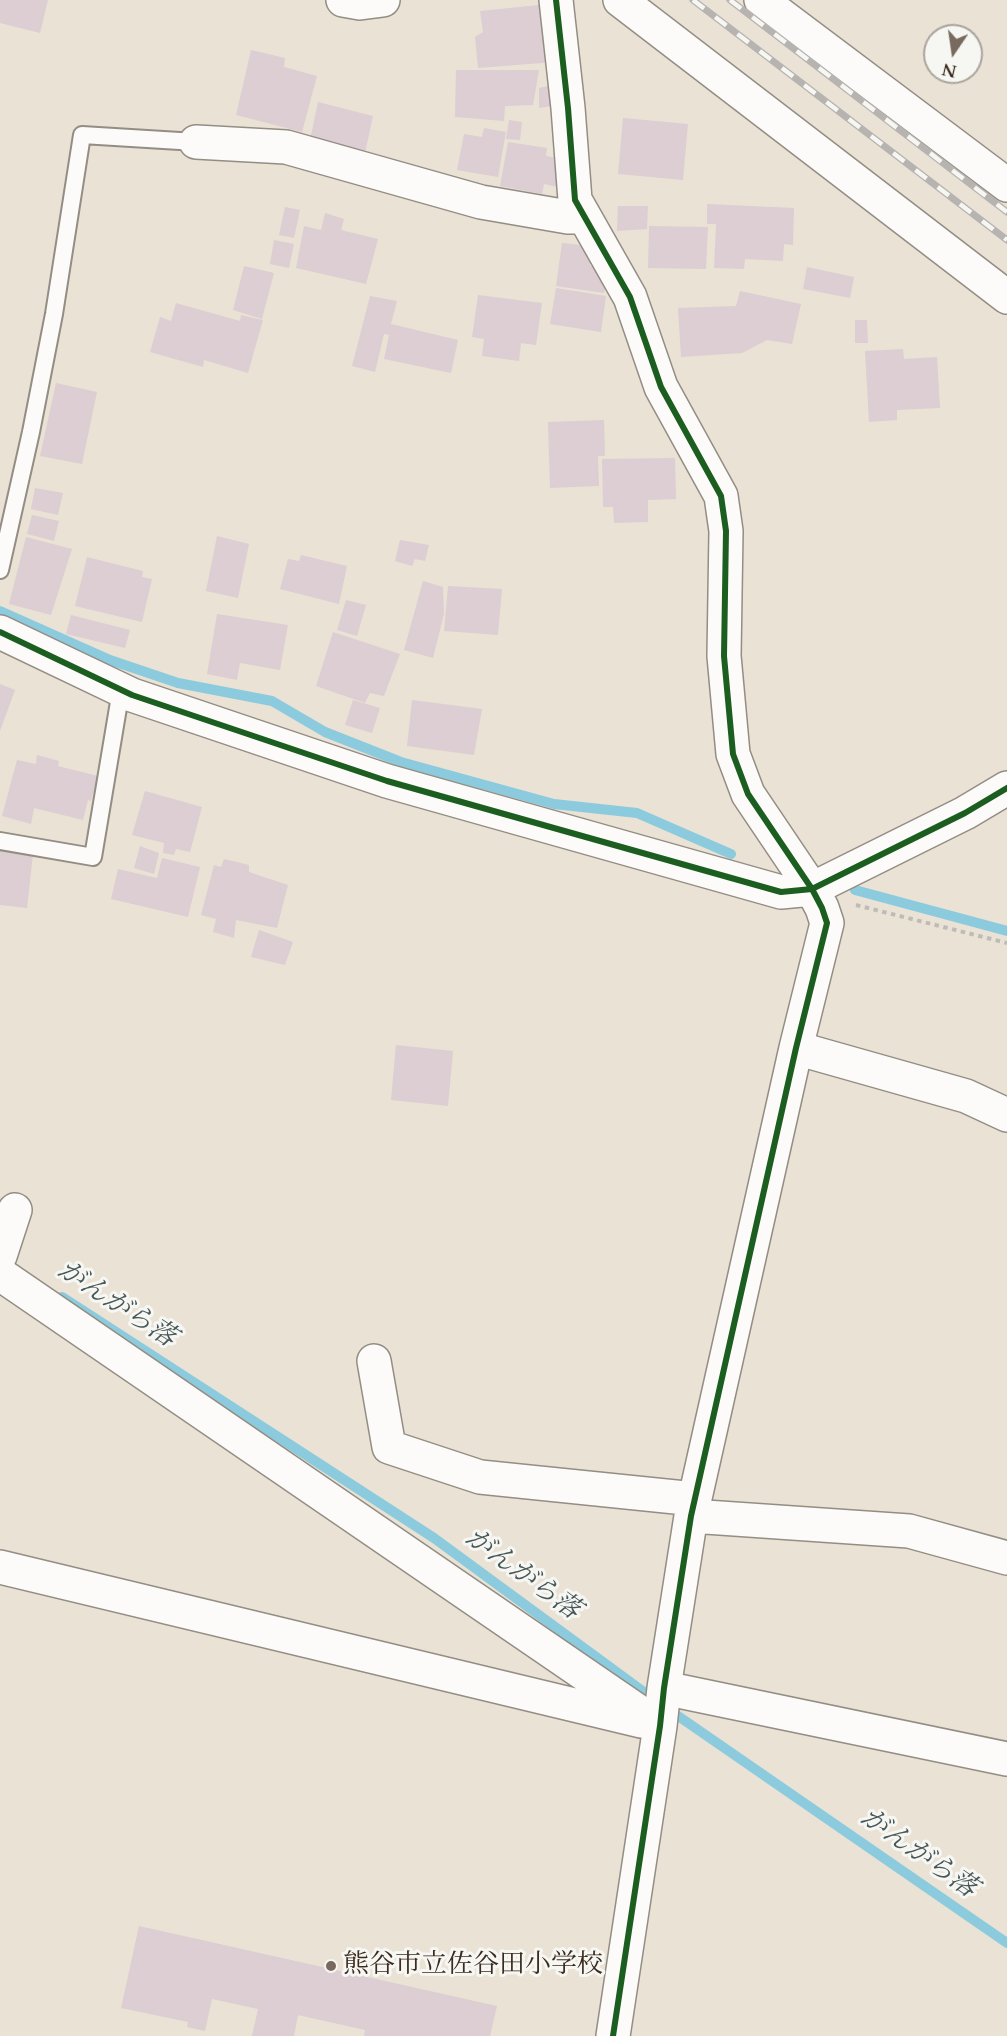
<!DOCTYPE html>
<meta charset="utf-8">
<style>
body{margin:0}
#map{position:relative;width:1007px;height:2036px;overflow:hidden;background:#eae2d5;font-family:Cardo,serif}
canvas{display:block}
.north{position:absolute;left:923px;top:24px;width:60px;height:60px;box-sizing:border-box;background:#f6f6f2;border:2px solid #aba49d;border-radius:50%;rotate:193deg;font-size:16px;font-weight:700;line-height:24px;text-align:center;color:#3b2a1e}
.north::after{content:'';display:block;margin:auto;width:21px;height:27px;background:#786a5e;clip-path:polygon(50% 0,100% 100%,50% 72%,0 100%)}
</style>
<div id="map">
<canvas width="1007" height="2036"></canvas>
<div class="north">N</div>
</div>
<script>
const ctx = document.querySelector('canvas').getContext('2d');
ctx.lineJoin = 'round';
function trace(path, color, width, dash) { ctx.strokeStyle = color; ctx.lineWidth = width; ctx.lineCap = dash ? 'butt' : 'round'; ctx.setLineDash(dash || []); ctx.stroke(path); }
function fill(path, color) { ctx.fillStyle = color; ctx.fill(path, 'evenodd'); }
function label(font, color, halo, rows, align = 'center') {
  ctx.font = font + ' Cardo,"Noto Serif JP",serif'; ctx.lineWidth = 6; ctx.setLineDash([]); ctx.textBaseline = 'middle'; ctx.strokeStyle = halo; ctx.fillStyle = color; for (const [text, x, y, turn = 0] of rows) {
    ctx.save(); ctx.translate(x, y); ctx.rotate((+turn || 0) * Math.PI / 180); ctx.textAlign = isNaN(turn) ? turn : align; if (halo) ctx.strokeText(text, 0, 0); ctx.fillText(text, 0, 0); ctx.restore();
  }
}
trace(new Path2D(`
 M0 611 110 660 178 683 272 701 325 732 401 762 554 804 637 813 731 854
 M855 890 1007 931
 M62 1297 434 1538 652 1698 1007 1943`), '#8ccbdd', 10);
fill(new Path2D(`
 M0 0H48L40 33 0 23Z
 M548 4 555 62 478 68 475 37 483 32 480 11Z
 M251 50 285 58 284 67 317 76 302 132 236 115Z
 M456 70H539L533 105 505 106 504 121 455 117Z
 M557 84 558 105 539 108V88Z
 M318 102 373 116 365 153 310 140Z
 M623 118 688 124 683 180 618 174Z
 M509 120 522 122 520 140 506 139Z
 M484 128 506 132 498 177 457 170 464 134 482 137Z
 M508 142 547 148 546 156 563 159 558 187 544 184 542 194 500 186Z
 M707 204 794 208 793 245 784 244 783 261 745 259 744 269 714 268 716 224H707Z
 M618 206H648L647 229 617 231Z
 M285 207 300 210 294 238 279 235Z
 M325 213 344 219 341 230 378 239 366 284 296 268 304 226 321 230Z
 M649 226 708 227 706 269 648 268Z
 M274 240 294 244 289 268 270 264Z
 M562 243 591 246 590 266 609 268 604 293 556 286Z
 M244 266 274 273 262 319 233 310Z
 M807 267 854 277 850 298 803 289Z
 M556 288 606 296 601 332 550 324Z
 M740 291 801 304 792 344 767 340 742 353 681 357 678 308 736 306Z
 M478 295 542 303 536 345 521 343 519 361 482 356 484 339 472 337Z
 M370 296 397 301 391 324 458 340 451 373 384 359 389 335 384 334 375 372 352 366Z
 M176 303 240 321 241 315 263 320 248 373 204 360 203 367 150 352 160 317 171 321Z
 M855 320H867L868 343H855Z
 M903 349 904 359 937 357 940 408 897 410V420L869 422 865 351Z
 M56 383 97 392 82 464 40 456Z
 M604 420 605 456H598L599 486 550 488 548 422Z
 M675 458 676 499 648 500V522L614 523 613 507H603L602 459Z
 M35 488 63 493 58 515 31 509Z
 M32 515 59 521 54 541 27 534Z
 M217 536 249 544 238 598 206 591Z
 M26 537 72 549 51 615 9 604Z
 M400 540 429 545 425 561 415 559 412 566 395 561Z
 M301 555 347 566 339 604 280 589 288 559 299 561Z
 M87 557 143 571 142 577 152 579 142 622 75 606Z
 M423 581 443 587 444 614 433 658 404 650Z
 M448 586 502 589 498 635 444 631Z
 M346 600 366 605 357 636 337 630Z
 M217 614 288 625 280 670 240 663 237 680 207 674Z
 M71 615 130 630 125 648 66 634Z
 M333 632 400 654 384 696 370 693 365 703 316 686Z
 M0 684 15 690 0 731Z
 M353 700 380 708 372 733 345 725Z
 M412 700 482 709 474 755 407 746Z
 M37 755 59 761 58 766 98 776 91 801 88 800 83 820 34 808 31 824 2 816 17 760 36 764Z
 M145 791 202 807 190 852 176 849 174 855 163 853 164 843 132 835Z
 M140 846 159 853 154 874 134 868Z
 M0 849 33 854 27 908 0 905Z
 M162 858 200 867 188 917 111 899 118 869 157 878Z
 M224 859 249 865V872L288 885 277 928 236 920 234 938 213 932 216 919 201 915 214 865 221 867Z
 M259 930 293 942 285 965 251 957Z
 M396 1045 453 1051 448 1106 391 1100Z
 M139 1926 497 2006 490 2036H364L365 2030 298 2015 294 2036H252L258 2009 212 1999 205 2031 187 2027 188 2022 121 2008Z`), '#dcced2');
const service = new Path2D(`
 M0 570 31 432 54 314 82 135 196 142
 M0 841 93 857 121 690`);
const minor = new Path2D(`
 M343 0 360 3 383 0
 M556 0 568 108 575 200 630 297 661 387 721 496 726 531 724 656 733 754 748 794 812 889 822 908 827 923 796 1048 691 1516 664 1688 660 1726 613 2036
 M620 0 1007 297
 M761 0 1007 185
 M196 142 286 147 481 202 568 217H584
 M0 632 132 695 387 781 781 892 812 889 965 813 1007 788
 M796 1048 966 1096 1007 1115
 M0 1256 15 1210
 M0 1274 660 1726
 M374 1361 389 1447 480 1477 695 1499
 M691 1516 909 1531 1007 1558
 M0 1567 641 1721
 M664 1688 1007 1759`);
trace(service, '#938d84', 20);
trace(minor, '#938d84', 36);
trace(new Path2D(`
 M856 905 1007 943`), '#bfbcb8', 4, [4.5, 4.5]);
trace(service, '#fcfbf9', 16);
trace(minor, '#fcfbf9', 33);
const rail = new Path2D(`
 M693 0 1007 240
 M730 0 1007 212`);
trace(rail, '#b6b3b0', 7);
trace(rail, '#f6f6f2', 4.5, [14]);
trace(new Path2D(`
 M556 0 568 108 575 200 630 297 661 387 721 496 726 531 724 656 733 754 748 794 812 889 822 908 827 923 796 1048 691 1516 664 1688 660 1726 613 2036
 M0 632 132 695 387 781 781 892 812 889 965 813 1007 788`), '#1b5e20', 6);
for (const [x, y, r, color] of [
 [331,1966,6,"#786a5e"]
]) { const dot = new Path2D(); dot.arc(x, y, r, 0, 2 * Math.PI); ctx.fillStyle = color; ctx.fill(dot); trace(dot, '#f6f6f2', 2); }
label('26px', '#3b2a1e', '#f6f6f2', [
 ["熊谷市立佐谷田小学校",343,1966]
], 'left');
label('italic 27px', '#475758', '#f6f6f2', [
 ["がんがら落",116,1305,33],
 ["がんがら落",522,1575,36],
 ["がんがら落",918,1854,35]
]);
</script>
